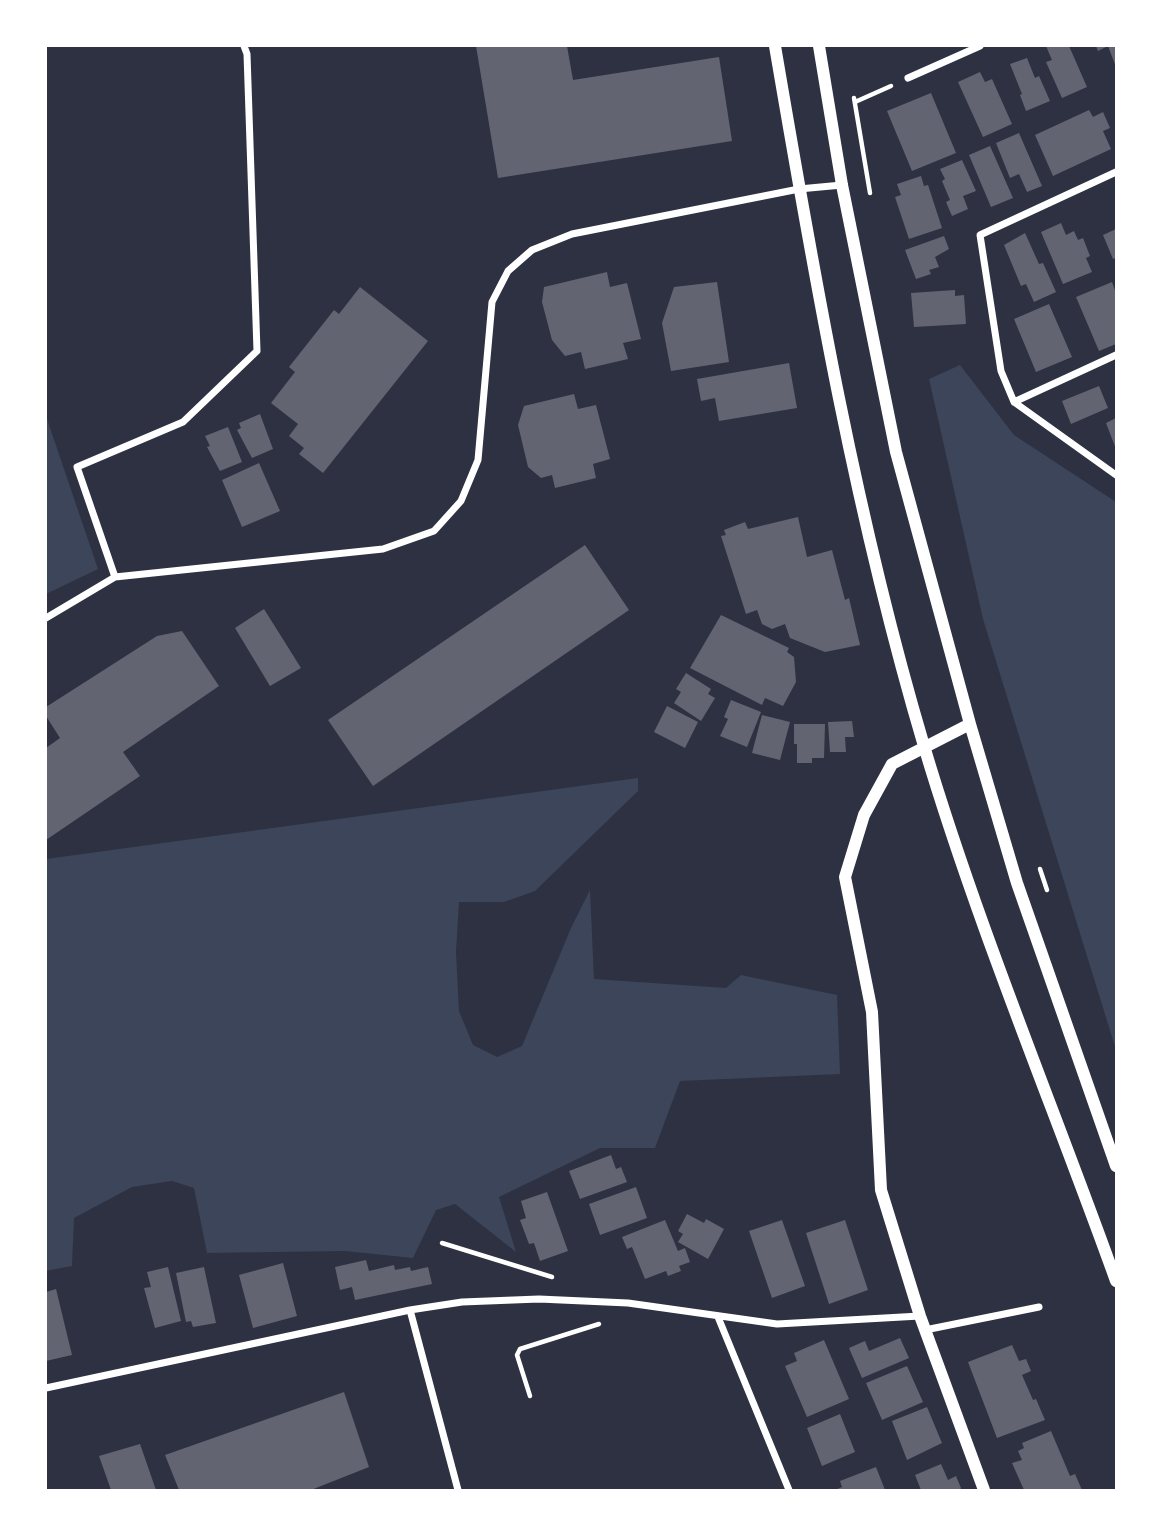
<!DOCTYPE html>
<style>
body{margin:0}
#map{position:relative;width:1162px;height:1536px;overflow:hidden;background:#2d3142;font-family:"PT Serif",serif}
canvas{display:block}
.frame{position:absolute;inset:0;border:47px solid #fff;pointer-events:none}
</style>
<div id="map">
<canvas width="1162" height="1536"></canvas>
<div class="frame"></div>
</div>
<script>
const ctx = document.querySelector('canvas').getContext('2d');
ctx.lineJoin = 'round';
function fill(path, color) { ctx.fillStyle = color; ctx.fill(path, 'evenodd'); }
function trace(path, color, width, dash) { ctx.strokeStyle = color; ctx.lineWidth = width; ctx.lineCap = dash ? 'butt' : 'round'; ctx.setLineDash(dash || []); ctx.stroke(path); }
fill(new Path2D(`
 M960 365 1014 435 1116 502V1050L983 619 929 379Z
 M46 416 98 569 46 594Z
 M638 778V791L535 891 504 902H459L456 952 459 1011 473 1045 497 1057 522 1046 571 928 590 890 594 979 726 988 741 975 837 995 840 1074 680 1081 655 1148H600L499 1197 516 1252 455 1204 436 1210 413 1258 345 1251 207 1253 194 1188 172 1181 132 1187 74 1218 72 1266 46 1271V859Z`), '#3c4559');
fill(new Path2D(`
 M476 46H567L573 80 719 57 732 141 498 178Z
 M1046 46H1069L1087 87 1062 98 1046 62 1052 60Z
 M1096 46H1116V67L1108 46 1098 51Z
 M1027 58 1035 78 1039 76 1050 101 1026 111 1020 95 1022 94 1010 64Z
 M980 72 985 82 992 79 1012 124 983 137 958 82Z
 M931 93 956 153 912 171 887 111Z
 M1089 110 1093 117 1103 112 1110 128 1103 131 1111 149 1053 176 1035 135Z
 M1019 133 1042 186 1027 192 1019 174 1010 178 996 143Z
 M990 146 1013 198 991 207 969 155Z
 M962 160 976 191 963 196 968 209 952 216 946 202 950 200 942 181 945 179 940 169Z
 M921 176 924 186 928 185 942 228 909 239 895 197 901 195 897 184Z
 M1061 223 1066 235 1074 231 1078 240 1083 238 1090 256 1086 258 1092 272 1063 284 1041 232Z
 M1116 229V258L1113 259 1103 235Z
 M1025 233 1039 264 1043 263 1056 292 1034 302 1026 284 1021 286 1004 245Z
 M944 236 949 249 935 257 939 267 929 270 931 274 916 279 905 250Z
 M607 272 610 287 627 283 641 339 623 343 628 359 585 369 581 352 565 356 552 340 542 302 544 287Z
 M717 282 729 362 671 371 662 323 674 287Z
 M1112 282 1116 293V344L1099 351 1076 297Z
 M360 287 428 341 323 473 299 454 304 448 289 436 298 424 271 403 295 372 289 367 334 310 339 314Z
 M955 290V296L964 295 966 324 914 327 911 293Z
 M1049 304 1072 357 1036 372 1014 319Z
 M789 363 797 408 719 421 715 398 701 401 697 379Z
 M1099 386 1108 408 1071 424 1062 401Z
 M574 394 578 409 596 405 610 459 593 464 596 478 555 488 552 475 541 478 528 467 518 425 524 406Z
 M260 414 273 449 252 458 237 430 241 428 239 423Z
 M1116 418V449L1106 423Z
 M228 427 242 462 220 471 207 447 210 446 205 436Z
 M259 463 280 511 242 527 222 480Z
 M798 517 807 557 832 550 845 600 849 598 860 645 825 652 790 638 785 624 772 629 762 624 757 610 746 614 721 536 726 535 724 530 745 522 748 529Z
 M585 545 629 610 373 786 328 720Z
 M264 609 301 668 270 686 235 628Z
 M721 615 789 648 787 652 794 657 796 682 783 706 765 698 762 705 690 668Z
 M182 631 219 686 123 752 140 776 46 840V748L60 738 46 716V707L157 636Z
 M686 673 711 689 708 694 715 698 701 721 674 703 681 692 676 689Z
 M731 700 761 712 747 747 720 736 728 719 724 717Z
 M667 706 698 722 685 748 654 732Z
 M762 715 790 722 780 760 752 753Z
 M852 721 854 737H845L846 752H830L828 722Z
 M794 724H825L824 758H812V763H797V744H794Z
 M611 1155 616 1169 621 1167 627 1182 580 1199 569 1171Z
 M636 1187 647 1218 600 1235 589 1204Z
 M547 1192 568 1251 540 1261 534 1243 529 1244 520 1220 526 1218 521 1201Z
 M687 1214 704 1223 706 1219 724 1229 708 1259 678 1242 683 1234 678 1231Z
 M665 1220 678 1251 685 1248 690 1262 679 1266 681 1271 668 1276 666 1271 645 1279 632 1247 627 1249 622 1237Z
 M782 1220 805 1286 772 1298 749 1231Z
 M845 1220 868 1290 829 1304 806 1233Z
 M366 1260 369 1271 394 1265 395 1270 410 1267 411 1271 428 1267 432 1284 355 1300 352 1287 340 1290 335 1267Z
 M283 1263 297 1316 253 1328 239 1275Z
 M168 1267 181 1321 155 1328 144 1288 151 1287 147 1272Z
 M204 1267 216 1323 193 1327 191 1321 186 1322 176 1273Z
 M56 1289 72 1355 46 1361V1292Z
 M900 1338 909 1358 862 1378 849 1348 865 1341 869 1351Z
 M824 1340 849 1399 807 1417 785 1366 797 1361 794 1353Z
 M1012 1345 1019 1361 1026 1359 1031 1371 1022 1375 1033 1400 1036 1399 1045 1420 997 1438 968 1362Z
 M907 1366 923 1402 882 1420 866 1383Z
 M344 1392 369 1467 311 1490H179L165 1455Z
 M927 1407 942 1443 907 1460 892 1421Z
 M840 1414 855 1452 822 1466 807 1428Z
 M1051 1431 1070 1476 1075 1474 1082 1490H1024L1012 1463 1022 1460 1018 1451 1024 1448 1022 1443Z
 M140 1444 156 1490H111L99 1456Z
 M941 1464 948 1480 956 1476 961 1488 960 1490H921L915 1475Z
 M876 1467 885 1490H835L842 1487 840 1481Z`), '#626471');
trace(new Path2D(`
 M854 98 870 193
 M855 102 891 86
 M1040 869 1047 890
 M442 1243 552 1277
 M530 1396 517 1355 520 1349 599 1324`), '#fff', 4.5);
trace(new Path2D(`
 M908 78 980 46
 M1116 172 980 235 1001 371 1014 402 1116 475
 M1014 402 1116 355
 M115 577 77 467 183 422 257 351 247 54 244 46
 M46 618 115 577 383 549 434 531 461 501 478 460 492 302 508 271 532 250 572 234 799 189 842 185
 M410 1310 458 1490
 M718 1317 789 1490
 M925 1330 1039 1307
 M46 1388 410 1310 462 1302 539 1299 628 1303 777 1324 920 1316`), '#fff', 7);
trace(new Path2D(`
 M775 46C815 281 856 517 924 746 978 927 1052 1103 1116 1281
 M819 46 842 185 896 452 970 724 1017 883 1116 1166
 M970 724 892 764 864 815 845 877 872 1012 881 1190 920 1316 984 1490`), '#fff', 12);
</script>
